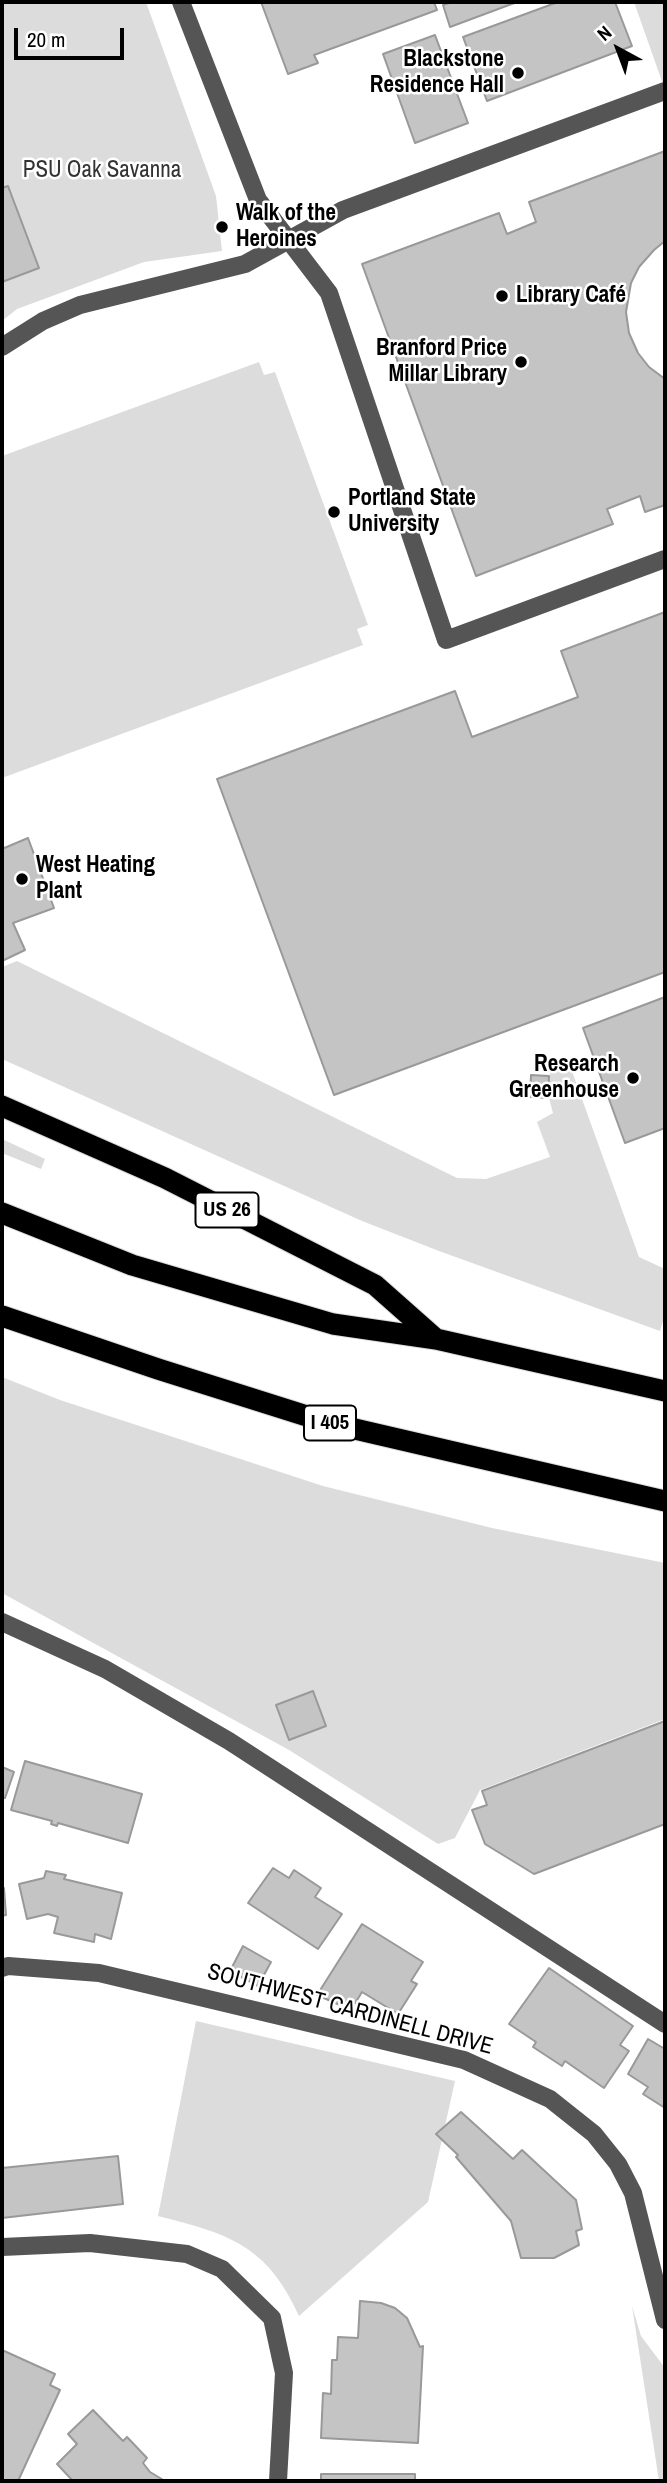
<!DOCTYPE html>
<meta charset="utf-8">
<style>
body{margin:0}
#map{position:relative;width:667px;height:2483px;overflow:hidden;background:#fff;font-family:"Archivo Narrow",sans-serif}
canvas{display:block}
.frame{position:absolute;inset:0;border:4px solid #000;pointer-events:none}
.north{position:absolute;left:583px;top:14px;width:70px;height:70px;-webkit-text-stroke:5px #fff;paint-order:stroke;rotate:319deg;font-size:19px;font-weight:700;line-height:28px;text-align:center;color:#000}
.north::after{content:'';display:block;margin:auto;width:24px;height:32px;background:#000;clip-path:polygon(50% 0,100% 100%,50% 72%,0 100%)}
.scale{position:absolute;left:14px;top:28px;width:110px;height:32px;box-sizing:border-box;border:4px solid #000;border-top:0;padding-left:9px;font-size:21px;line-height:24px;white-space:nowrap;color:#000;-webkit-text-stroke:5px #fff;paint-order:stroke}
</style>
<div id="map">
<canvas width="667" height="2483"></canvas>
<div class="frame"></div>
<div class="north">N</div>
<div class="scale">20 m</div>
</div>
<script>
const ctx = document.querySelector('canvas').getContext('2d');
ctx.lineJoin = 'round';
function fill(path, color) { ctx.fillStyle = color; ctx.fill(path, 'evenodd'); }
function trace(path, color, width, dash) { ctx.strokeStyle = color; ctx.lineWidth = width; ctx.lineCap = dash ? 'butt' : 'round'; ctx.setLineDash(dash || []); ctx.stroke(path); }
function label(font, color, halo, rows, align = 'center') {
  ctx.font = font + ' "Archivo Narrow",sans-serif'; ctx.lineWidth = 5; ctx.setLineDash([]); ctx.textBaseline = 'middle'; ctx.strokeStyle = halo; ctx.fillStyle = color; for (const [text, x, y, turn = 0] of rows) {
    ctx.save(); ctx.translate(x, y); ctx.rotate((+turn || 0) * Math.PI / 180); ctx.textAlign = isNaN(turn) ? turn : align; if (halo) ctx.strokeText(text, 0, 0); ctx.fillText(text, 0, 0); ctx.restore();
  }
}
fill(new Path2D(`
 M2 2H146L216 196 222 251 144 262 17 309 2 321Z
 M634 2H665V90Z
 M259 362 264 375 275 372 368 625 357 629 363 645 2 778V456Z
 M17 961 457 1178 486 1179 550 1157 537 1122 553 1113 549 1098 550 1071 569 1063 639 1257 665 1269V1315L660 1331 439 1251 362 1221 2 1059V967Z
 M2 1139 45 1159 41 1169 2 1153Z
 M2 1377 60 1400 323 1486 492 1528 665 1563V1719L480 1790 455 1838 438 1844 289 1750 2 1593Z
 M196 2021 455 2081 428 2202 299 2316C267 2245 229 2234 158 2216Z
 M632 2306 641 2336 665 2368V2481H659Z`), '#dcdcdc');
const building = new Path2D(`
 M261 2H434L437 10 314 55 318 63 288 74Z
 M452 2H517L450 27 443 5Z
 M558 2H615L632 46 487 101 463 37Z
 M435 35 468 123 415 143 383 54Z
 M665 151V241L654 250 639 267 631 283 626 312 629 333 638 353 649 367 665 379V505L645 512 640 496 607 509 613 524 476 576 362 264 499 213 507 234 536 222 529 202Z
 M8 186 39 268 2 282V188Z
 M665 612V972L334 1095 217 779 455 691 472 737 578 697 561 651Z
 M28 838 54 908 13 923 25 950 2 961V849Z
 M665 997V1128L625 1143 583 1028Z
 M531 1075 549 1076 548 1098 530 1097Z
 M313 1691 326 1726 289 1740 276 1705Z
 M665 1721V1824L534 1874 485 1844 472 1810 487 1805 482 1791Z
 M25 1761 142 1794 128 1843 58 1823 57 1826 51 1824 52 1821 11 1810Z
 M2 1767 14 1772 5 1798 2 1797Z
 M273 1868 289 1878 294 1870 321 1888 315 1897 342 1914 318 1949 248 1903Z
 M46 1871 66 1875 64 1879 122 1893 111 1939 95 1934 94 1942 54 1933 58 1917 48 1914 27 1919 19 1884 44 1878Z
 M2 1888H4L6 1915 2 1916Z
 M362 1924 423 1962 411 1981 417 1984 398 2014 362 1992 351 2010 317 1995Z
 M243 1946 271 1962 258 1986 230 1971Z
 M549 1968 633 2026 620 2045 629 2051 604 2088 565 2061 562 2066 533 2047 536 2042 509 2024Z
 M648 2039 665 2049V2108L643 2094 648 2087 628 2074Z
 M461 2112 513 2159 522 2150 576 2200 582 2229 576 2231 579 2245 554 2258H521L511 2221 456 2157 458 2155 436 2134Z
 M118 2156 123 2204 2 2218V2168Z
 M360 2301 381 2303 395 2308 407 2318 420 2347 423 2346 418 2443 321 2438 323 2393 331 2394 332 2360H337L338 2337 358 2338Z
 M2 2350 55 2374 50 2385 60 2390 18 2481 2 2480Z
 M93 2410 123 2441 127 2437 147 2458 143 2463 150 2472 165 2481H73L57 2464 77 2444 68 2434Z
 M321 2474H415V2481H321Z`);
fill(building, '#c4c4c4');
trace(building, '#999', 2);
const highway = new Path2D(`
 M2 1106 165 1178 375 1285 436 1339
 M2 1213 132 1265 333 1324 436 1339 665 1391
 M2 1316 158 1369 329 1423 665 1501`);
trace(highway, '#dbdbdb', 23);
trace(new Path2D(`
 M181 2 258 200 329 293 446 640 665 559
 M2 347 43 321 80 305 245 264 343 210 665 91
 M2 1622 105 1669 229 1741 665 2024
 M2 1968 8 1966 99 1973 464 2060 550 2099 594 2134 618 2164 633 2193 665 2320
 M2 2247 90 2243 187 2254 222 2269 272 2318 284 2373 278 2481`), '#555', 18);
trace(highway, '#000', 21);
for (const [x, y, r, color] of [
 [518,73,7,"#000"],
 [222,227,7,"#000"],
 [502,296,7,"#000"],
 [521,362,7,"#000"],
 [334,512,7,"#000"],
 [22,879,7,"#000"],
 [633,1078,7,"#000"]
]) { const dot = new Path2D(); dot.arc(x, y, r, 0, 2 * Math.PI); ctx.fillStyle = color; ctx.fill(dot); trace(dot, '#fff', 2.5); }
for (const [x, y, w] of [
 [227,1210,63],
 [330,1423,52]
]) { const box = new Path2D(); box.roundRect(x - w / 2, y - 17.5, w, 35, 5); ctx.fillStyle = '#fff'; ctx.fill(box); trace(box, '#000', 2); }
label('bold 21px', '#000', null, [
 ["US 26",227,1210],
 ["I 405",330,1423]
]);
label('bold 23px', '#000', '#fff', [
 ["Blackstone",504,60,"right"],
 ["Residence Hall",504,86,"right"],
 ["Walk of the",236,214],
 ["Heroines",236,240],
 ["Library Café",516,296],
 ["Branford Price",507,349,"right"],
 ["Millar Library",507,375,"right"],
 ["Portland State",348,499],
 ["University",348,525],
 ["West Heating",36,866],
 ["Plant",36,892],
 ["Research",619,1065,"right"],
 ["Greenhouse",619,1091,"right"]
], 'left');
label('23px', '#333', '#fff', [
 ["PSU Oak Savanna",102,171]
]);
label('23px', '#000', '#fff', [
 ["SOUTHWEST CARDINELL DRIVE",350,2010,15]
]);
</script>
